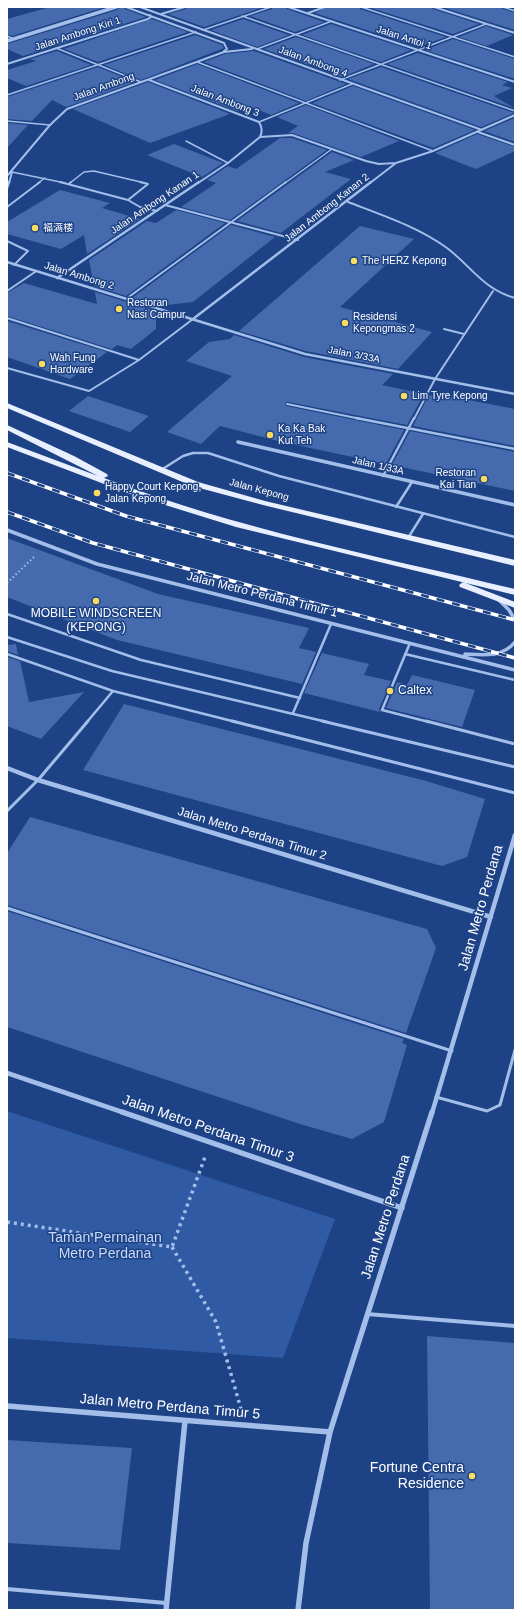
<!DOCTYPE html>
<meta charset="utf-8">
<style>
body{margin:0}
#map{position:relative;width:522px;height:1617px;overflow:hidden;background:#1d4285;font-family:Helvetica,sans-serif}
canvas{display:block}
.frame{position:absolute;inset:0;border:8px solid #fff;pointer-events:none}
</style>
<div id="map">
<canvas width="522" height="1617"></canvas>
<div class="frame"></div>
</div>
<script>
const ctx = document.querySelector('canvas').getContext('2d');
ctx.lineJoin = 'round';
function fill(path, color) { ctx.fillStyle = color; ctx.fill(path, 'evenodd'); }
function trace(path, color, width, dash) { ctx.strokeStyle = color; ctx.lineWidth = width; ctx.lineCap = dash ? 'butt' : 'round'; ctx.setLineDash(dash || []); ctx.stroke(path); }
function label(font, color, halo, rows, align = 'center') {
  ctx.font = font + ' Helvetica,"Noto Sans SC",sans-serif'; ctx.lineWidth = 3; ctx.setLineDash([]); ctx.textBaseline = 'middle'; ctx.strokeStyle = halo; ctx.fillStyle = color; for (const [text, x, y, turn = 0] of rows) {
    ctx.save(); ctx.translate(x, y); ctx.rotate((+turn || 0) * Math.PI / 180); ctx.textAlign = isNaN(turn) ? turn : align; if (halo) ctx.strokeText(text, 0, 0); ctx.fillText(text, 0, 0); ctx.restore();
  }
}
fill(new Path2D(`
 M7 1111 335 1219 283 1358 7 1338Z`), '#305aa3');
fill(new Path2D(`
 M50 7H105L12 36 7 34V19Z
 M119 7H124L125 9 146 17 23 56 7 49V44L117 10Z
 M187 7H264L204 27 168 14 186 9Z
 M273 7H286L287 9 324 22 295 32 250 16 272 9Z
 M327 7H359L360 9 446 37 418 47 315 13Z
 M368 7H432L433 9 479 24 453 34Z
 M442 7 501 8 515 13V30Z
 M152 19 188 32 98 62 64 49Z
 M243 19 289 35 257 47 211 30Z
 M331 24 411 50 381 62 302 35Z
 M486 26 513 35 487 46 459 37Z
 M195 35 222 45 224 48 141 80 104 65Z
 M296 37 374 64 342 77 264 49Z
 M453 39 515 59V79L425 50Z
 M57 51 91 65 26 86 7 78V70L36 61 30 59Z
 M253 51H254L346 84 306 101 204 62 225 54Z
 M418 53 508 82 502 85 512 88 494 96 514 108 387 64Z
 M197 64 299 103 271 115 249 106 237 111 155 80Z
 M98 67 135 82 66 107 52 100 32 121 7 119V97Z
 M381 67 514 113 481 127 348 79Z
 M148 82 230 114 150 143 73 109Z
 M353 86 475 130 433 148 312 103Z
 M306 105 399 141 361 157 293 133H288L298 126 277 117Z
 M515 118V142L484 131Z
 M7 123 28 125 7 148Z
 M477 134 515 147V151L476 169 435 153Z
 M280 138H292L327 150 230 220 181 207 216 183 207 180 228 166 236 169Z
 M174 144 223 163 202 177 147 155Z
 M332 152 354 160 325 172 351 179 281 233 237 221Z
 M60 190 110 203 102 208 140 219 87 254 84 235 61 249 7 234V222Z
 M176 210 225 223 126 296 94 286 89 260 147 221 156 223Z
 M231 225 275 237 193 302 158 306 132 298Z
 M360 226 414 239 340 307 432 332 398 369 306 351 239 331Z
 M24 283 97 304 95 292 156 311V329L131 349 117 345 112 349 7 316V293Z
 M7 321 107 352 70 379 7 357Z
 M234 335 304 357 393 374 382 385 424 394 407 425 288 402 285 403 286 406 404 430 386 464 282 442 220 426 201 444 167 432 232 376 186 361 209 342 230 339Z
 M429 395 446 399 448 396 515 409V446L413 426Z
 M88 396 149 416 130 432 69 411Z
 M410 431 515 452V491L392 465Z
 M7 538 158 594 309 628 299 648 316 652 302 684 117 640 7 597Z
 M16 644 18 655 7 651V645Z
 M322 653 369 664 364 675 391 681 379 709 380 712 304 693Z
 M7 657 20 661 29 702 84 692 41 739 7 726Z
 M412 675 475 690 462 727 386 708 397 682 407 685Z
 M124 704 426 781 485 799 467 857 442 866 83 770Z
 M30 817 427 929 436 948 406 1033 7 905V853Z
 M7 911 404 1039 402 1043 407 1045 384 1122 352 1139 300 1124 7 1027Z
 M427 1336 515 1343V1610H430Z
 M7 1440 132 1448 120 1550 7 1543Z`), '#456bae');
trace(new Path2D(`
 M7 583 34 557`), '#a4beea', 2, [1.5, 2.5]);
trace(new Path2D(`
 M7 1222 172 1247 205 1157
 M172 1247 216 1322 241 1409`), '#a4beea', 3.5, [3, 4]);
trace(new Path2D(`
 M361 7 515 57
 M503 7 515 11
 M242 16 515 111
 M203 30 271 7
 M7 36 14 39
 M56 48 141 82
 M257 49 332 21
 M197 62 433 151
 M340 80 486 24
 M7 95 196 32
 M7 121 50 125
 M259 122 352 84
 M186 141 228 163
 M12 172 65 183
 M38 183 45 178
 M70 183 84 172 94 171 145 183
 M285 183 332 149`), '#a4beea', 1.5);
trace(new Path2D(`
 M60 182 128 200 140 207 157 211
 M69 184 71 182
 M128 200 148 184 140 182
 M348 202C382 215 418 227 447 248 472 267 483 289 515 298
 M165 205 298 240
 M7 207 40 182
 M7 241 28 251 14 265
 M7 291 35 272
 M126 299 286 182
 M7 318 139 360
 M444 329 464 334
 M7 368 89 391 139 360 193 319
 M287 404 361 419
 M414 419 435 379 493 291`), '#a4beea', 2);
trace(new Path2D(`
 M356 418 515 449
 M161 470 183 456 193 453H208L279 476 515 537
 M383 476 414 418
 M396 507 412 482
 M408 538 423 514
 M7 614 141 660 300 698
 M7 637 112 671 327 722
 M410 643 382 710 429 722
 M7 654 113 691 236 722
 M405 654 515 680
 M293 713 331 624
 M87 722 113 691`), '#a4beea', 2.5);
trace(new Path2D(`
 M232 721 515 793
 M322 721 515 767
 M426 721 515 744
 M7 811 38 780 88 721
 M7 908 452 1051
 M436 1097 487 1111 500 1105 515 1050`), '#a4beea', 3);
trace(new Path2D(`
 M367 1314 515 1326
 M7 1589 166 1603`), '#a4beea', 4);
trace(new Path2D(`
 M126 7 224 43 227 49 224 51
 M140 7 482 130
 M288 7 515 82
 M434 7 515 33
 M308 13 325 7
 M161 14 185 7
 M7 64 148 19 151 17 150 15
 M149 80 259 122C262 127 263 131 260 137L228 163 198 183
 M478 132 515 145
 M260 137 292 135 366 161 379 164 396 163
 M7 176 50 125 67 109 224 52 252 49
 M9 183 12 172
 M370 183 396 163 433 151 515 115`), '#a4beea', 2);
trace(new Path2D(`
 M7 188 9 182
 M7 262 305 354 515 394
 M57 278 199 182
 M193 319 371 182`), '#a4beea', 2.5);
trace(new Path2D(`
 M238 442 515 505
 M7 530 97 564 515 670
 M498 599 509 610 515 620
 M465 654C483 655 502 658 515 642`), '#a4beea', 3.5);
trace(new Path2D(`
 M7 768 38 780 491 917
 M7 1073 125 1113
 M432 1113 515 835`), '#a4beea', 4.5);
trace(new Path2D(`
 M122 1112 402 1208
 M7 1406 330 1432
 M166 1610 185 1421
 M298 1610 306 1543 330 1432 432 1112`), '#a4beea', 5.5);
trace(new Path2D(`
 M7 41 116 7`), '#a4beea', 3.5);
fill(new Path2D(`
 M7 403 198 482 265 501 515 560V566L263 505 192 486 7 408Z
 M7 425 74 456 107 474 108 476 104 478C237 529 377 556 515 589V595L236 527 133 495 7 447V442L98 476 7 430Z
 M463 582 515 602V608L460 587 459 585Z`), '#e8effe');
const rail = new Path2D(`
 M7 473 126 516 515 620
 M7 512 93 543 515 658`);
trace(rail, '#fff', 3.5);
trace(rail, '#1d4285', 2.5, [8]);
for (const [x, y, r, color] of [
 [35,228,4,"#fadb62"],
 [354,261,4,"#fadb62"],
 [119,309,4,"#fadb62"],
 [345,323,4,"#fadb62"],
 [42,364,4,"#fadb62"],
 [404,396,4,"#fadb62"],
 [270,435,4,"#fadb62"],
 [484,479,4,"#fadb62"],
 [97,493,4,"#fadb62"],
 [96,601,4,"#fadb62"],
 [390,691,4,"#fadb62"],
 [472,1476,4,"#fadb62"]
]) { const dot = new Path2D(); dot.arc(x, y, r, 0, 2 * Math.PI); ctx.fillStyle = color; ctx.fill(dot); trace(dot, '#1d4285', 1.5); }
label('10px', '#fff', '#1d4285', [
 ["Jalan Ambong Kiri 1",78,34,-18],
 ["Jalan Antoi 1",404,38,18],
 ["Jalan Ambong 4",313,62,20],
 ["Jalan Ambong",104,87,-20],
 ["Jalan Ambong 3",225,101,21],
 ["Jalan Ambong Kanan 1",155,203,-34],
 ["Jalan Ambong Kanan 2",327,208,-38],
 ["Jalan Ambong 2",79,276,17],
 ["Jalan 3/33A",354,355,11],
 ["Jalan 1/33A",378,466,13],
 ["Jalan Kepong",259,490,15]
]);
label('10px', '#fff', '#1d4285', [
 ["福满楼",43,228],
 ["The HERZ Kepong",362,261],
 ["Restoran",127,303],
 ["Nasi Campur",127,315],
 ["Residensi",353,317],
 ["Kepongmas 2",353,329],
 ["Wah Fung",50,358],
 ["Hardware",50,370],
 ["Lim Tyre Kepong",412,396],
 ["Ka Ka Bak",278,429],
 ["Kut Teh",278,441],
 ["Restoran",476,473,"right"],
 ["Kai Tian",476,485,"right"],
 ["Happy Court Kepong,",105,487],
 ["Jalan Kepong",105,499]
], 'left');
label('12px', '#fff', '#1d4285', [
 ["Jalan Metro Perdana Timur 1",262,595,14],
 ["Jalan Metro Perdana Timur 2",252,834,17]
]);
label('12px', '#fff', '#1d4285', [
 ["MOBILE WINDSCREEN",96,614],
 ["(KEPONG)",96,628],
 ["Caltex",398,691,"left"]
]);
label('14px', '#fff', '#1d4285', [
 ["Jalan Metro Perdana",481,908,-74],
 ["Jalan Metro Perdana Timur 3",208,1129,19],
 ["Jalan Metro Perdana",386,1217,-72],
 ["Jalan Metro Perdana Timur 5",170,1407,5]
]);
label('14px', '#c9daf8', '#1d4285', [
 ["Taman Permainan",105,1238],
 ["Metro Perdana",105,1254]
]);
label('14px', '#fff', '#1d4285', [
 ["Fortune Centra",464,1468],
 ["Residence",464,1484]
], 'right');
</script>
